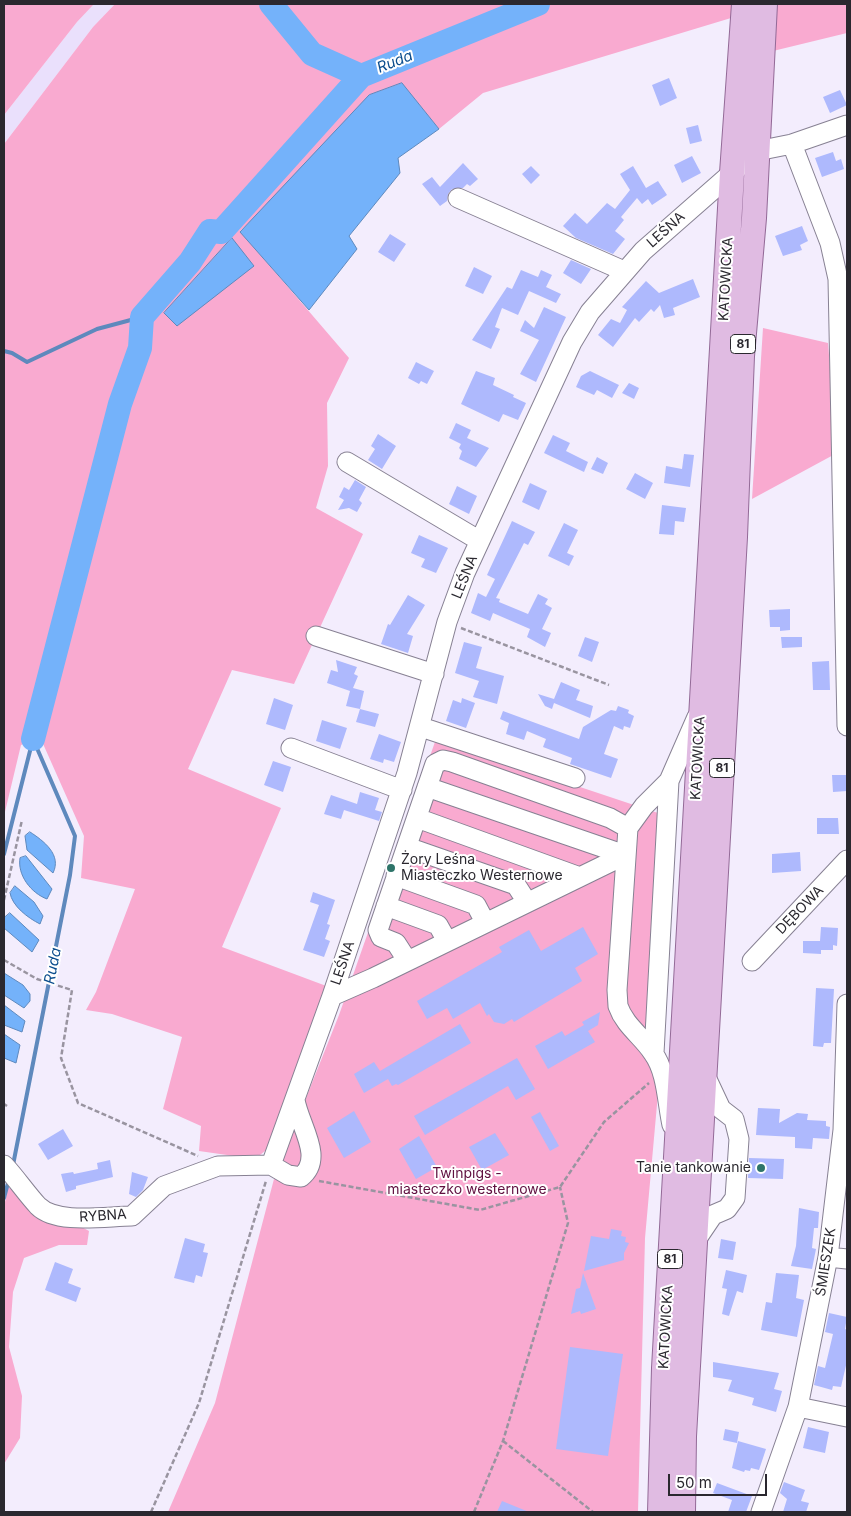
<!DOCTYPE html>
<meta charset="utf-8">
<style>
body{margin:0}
#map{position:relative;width:851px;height:1516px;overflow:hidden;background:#f3edfd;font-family:Inter,sans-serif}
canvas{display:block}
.frame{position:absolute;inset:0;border:5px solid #2a282f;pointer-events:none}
.scale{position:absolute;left:668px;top:1474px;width:99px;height:22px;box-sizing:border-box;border:2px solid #2a282f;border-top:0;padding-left:6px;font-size:15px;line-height:18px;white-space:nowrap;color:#2a282f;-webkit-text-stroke:4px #fff;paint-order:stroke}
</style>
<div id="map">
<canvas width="851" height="1516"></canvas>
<div class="frame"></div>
<div class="scale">50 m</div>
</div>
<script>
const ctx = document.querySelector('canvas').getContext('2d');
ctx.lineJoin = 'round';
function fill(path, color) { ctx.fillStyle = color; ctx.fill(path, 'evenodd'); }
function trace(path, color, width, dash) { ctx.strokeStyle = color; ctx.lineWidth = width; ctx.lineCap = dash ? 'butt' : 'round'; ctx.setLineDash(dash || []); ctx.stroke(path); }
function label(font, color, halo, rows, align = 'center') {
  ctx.font = font + ' Inter,sans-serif'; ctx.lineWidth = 4; ctx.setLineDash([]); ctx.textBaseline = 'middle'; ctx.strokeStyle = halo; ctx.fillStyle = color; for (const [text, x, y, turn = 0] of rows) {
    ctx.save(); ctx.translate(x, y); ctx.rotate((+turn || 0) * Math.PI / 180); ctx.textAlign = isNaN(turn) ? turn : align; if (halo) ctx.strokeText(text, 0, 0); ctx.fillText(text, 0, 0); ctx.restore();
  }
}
fill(new Path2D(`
 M94 4H115L93 27 4 144V115L77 22Z`), '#eae0fc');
fill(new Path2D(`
 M4 4H94L77 22 4 115Z
 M115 4H733L731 18 483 93 439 129 402 84 240 231 349 358 327 403 328 466 316 508 363 534 294 684 232 670 188 769 281 808 222 947 329 987 279 1129 265 1151 255 1159 199 1151 201 1126 163 1109 182 1037 112 1014 86 1010 96 992 135 889 81 878 84 836 40 737 21 745 4 816V144L93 27Z
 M775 4H847V33L773 51Z
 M763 328 828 343 837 453 752 499Z
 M436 739 673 818 662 1049 645 1238 638 1512H168L215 1403 274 1179 278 1180 283 1156 339 1015Z
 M8 1187 89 1231 87 1245H59L24 1258 13 1292 9 1347 22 1396 20 1438 4 1464V1207Z`), '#f9aad0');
const water = new Path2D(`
 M402 83 439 129 398 158 400 173 349 236 357 249 309 310 240 232 369 95Z
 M232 238 254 266 177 326 164 313Z
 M30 832C44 841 62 855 53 873L27 850 25 836Z
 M26 856 52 889 47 899C31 893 17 875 20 858Z
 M15 886 34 902 43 916 40 924C28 918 12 906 10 893Z
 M10 913 39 940 32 952 4 928V918Z
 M4 973 23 985 30 994V1001L24 1008 4 995Z
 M4 1005 25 1021 22 1032 4 1025Z
 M4 1034 20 1045 16 1063 4 1058Z`);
fill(water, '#74b2fa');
trace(water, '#5e89bd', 1);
trace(new Path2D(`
 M4 351 12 353 27 362 97 329 142 317
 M4 854 33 739
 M13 1165 70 875 75 836 33 739
 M4 1198 9 1179`), '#5e89bd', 4);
trace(new Path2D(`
 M271 4 312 54 361 76 538 4
 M33 739 120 404 140 348 142 317 190 262 210 231 221 232 361 76`), '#74b2fa', 24);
fill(new Path2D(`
 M669 78 677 98 660 106 652 85Z
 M840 90 847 105 830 113 823 97Z
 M698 125 702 141 690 144 686 128Z
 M833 152 836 161 841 159 844 169 822 177 815 158Z
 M692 156 701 173 682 183 674 165Z
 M463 163 478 179 470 186 467 184 463 188 452 189 448 194 447 201 440 206 422 184 432 177 440 187Z
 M531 166 540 175 531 184 522 174Z
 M633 166 646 188 658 181 667 195 652 205 648 199 642 204 637 198 621 217 624 220 615 231 625 239 613 254 576 238 563 226 575 213 587 224 607 203 615 209 630 190 620 174Z
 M802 226 808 241 800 245 802 250 783 256 775 236Z
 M390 234 406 244 394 262 378 252Z
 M571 260 591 269 581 284 563 273Z
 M474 267 492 276 483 294 465 286Z
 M521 270 538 277 541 270 552 275 546 287 561 294 556 303 529 291 518 315 502 308 495 327 500 329 491 349 472 340 507 287 512 289Z
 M693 279 700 297 673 308 675 315 664 318 660 305 654 312 651 309 639 322 635 318 613 347 598 335 611 319 620 323 627 310 622 307 646 281 659 293Z
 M544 307 566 317 536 382 520 374 539 340 520 331 525 320 534 328Z
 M416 362 434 371 427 384 421 381 419 384 408 378Z
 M476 371 495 378 493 385 514 395 513 397 526 403 518 420 503 414 499 422 461 404Z
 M590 371 619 385 612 398 597 390 594 395 576 387 581 376Z
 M629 383 639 388 634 399 622 393Z
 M456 423 471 430 467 438 489 448 476 467 459 459 462 451 459 448 461 444 449 438Z
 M378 434 396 446 382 469 368 460 375 449 371 446Z
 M553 435 570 443 566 451 588 462 584 472 544 453Z
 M684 454 694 455 690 487 664 483 666 466 682 469Z
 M597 457 608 463 603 474 591 469Z
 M635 473 653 483 645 499 626 489Z
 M355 480 366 487 359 500 362 503 357 512 349 508 338 510 344 500 339 497 344 487 349 490Z
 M530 483 547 491 539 510 522 502Z
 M457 486 477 496 469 514 449 504Z
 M662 505 686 508 684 522 675 521 674 535 659 534Z
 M512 521 535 532 528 545 524 543 496 598 500 599 499 602 528 614 538 594 548 599 545 604 552 608 542 629 551 633 545 647 527 637 530 629 493 613 490 621 471 613 478 593 486 597 495 579 487 575Z
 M564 523 578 530 567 553 574 556 569 566 548 556Z
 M419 535 448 548 436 573 421 567 425 559 411 553Z
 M408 595 425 605 407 634 413 636 408 653 381 644 388 624 390 625Z
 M790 609V630L780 631V627H770L769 610Z
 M585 637 599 642 592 662 578 656Z
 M781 637H802V647L782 648Z
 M464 642 482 647 476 668 504 676 497 704 473 697 479 681 455 673Z
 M336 660 357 667 354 674 358 676 353 688 364 691 360 709 346 706 350 691 327 683 331 670 338 672Z
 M829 661 830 690H813L812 662Z
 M561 682 580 690 576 700 593 706 590 718 554 703 552 709 545 706 538 694 554 699Z
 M274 698 293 705 285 730 266 724Z
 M462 698 475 703 466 728 446 721 453 700 461 703Z
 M618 706 629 710 628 713 634 716 630 728 624 726 623 730 614 726 604 754 618 759 611 778 570 764 572 758 543 747 546 739 527 731 524 740 506 734 509 723 500 719 503 711 579 739 583 727 611 710 616 711Z
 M360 709 379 714 375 727 356 722Z
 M322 720 347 728 340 749 316 741Z
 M379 734 401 742 394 762 384 759 383 763 370 759Z
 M273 761 291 767 283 792 264 785Z
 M832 775H847V791L833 792Z
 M360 792 379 798 375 810 382 812 379 821 344 810 341 819 324 814 331 795 357 804Z
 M817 818H838L839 834H817Z
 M800 852 801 871 772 873V854Z
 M313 892 335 900 327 924 330 925 325 939 330 941 324 957 303 950 319 905 310 902Z
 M583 927 598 954 575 968 582 981 514 1022 512 1019 504 1024 494 1022 489 1014 487 1016 480 1003 453 1019 447 1008 427 1019 417 1001 502 952 499 947 529 930 541 951Z
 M821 927 838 928 837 946 833 945V950H821V954L803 953V941H820Z
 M816 988 834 989 831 1043H824L823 1047 813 1046Z
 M600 1012 598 1025 588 1031 595 1042 548 1069 535 1046 562 1031 565 1036 584 1025 582 1022Z
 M460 1024 471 1043 398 1085 396 1084 392 1086 388 1079 364 1093 354 1074 374 1062 380 1071Z
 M517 1058 535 1089 516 1100 508 1086 425 1135 414 1116Z
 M758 1108 780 1109 779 1123 797 1113 808 1114 807 1120 826 1121V1126L830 1127 829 1139 813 1138 812 1149 795 1148V1137L756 1135Z
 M354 1111 371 1142 344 1158 327 1128Z
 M540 1112 559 1146 550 1151 531 1117Z
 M63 1129 73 1146 48 1160 38 1144Z
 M495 1133 509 1155 482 1170 469 1147Z
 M419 1136 437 1167 416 1179 399 1149Z
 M749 1158 784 1159 783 1179 748 1178Z
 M110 1160 113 1177 76 1186V1189L66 1192 61 1174 73 1172 74 1174 98 1169 97 1163Z
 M132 1172 148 1177 143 1190 136 1197 129 1194Z
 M799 1208 819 1212 818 1228H814L812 1248 816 1249 812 1269 791 1266 796 1246Z
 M611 1229 622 1231 621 1236 626 1237 625 1242 629 1243 624 1253V1260L584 1271 591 1236 609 1239Z
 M185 1238 205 1244 203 1252 208 1253 202 1277 196 1275 194 1283 174 1278Z
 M721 1239 736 1242 733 1260 718 1258Z
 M55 1262 73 1269 68 1283 81 1288 76 1302 45 1290Z
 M726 1270 747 1275 743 1293 737 1291 729 1316 722 1314 727 1289 722 1288Z
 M583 1273 596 1309 581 1314 580 1311 571 1314 576 1289 580 1288Z
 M776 1273 799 1275 796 1298 804 1300 797 1337 761 1330 766 1302 772 1303Z
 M829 1313 847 1317 845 1329 847 1330V1361L841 1387 833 1386 832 1390 814 1385 818 1366 825 1368 833 1334 825 1332Z
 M570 1347 623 1354 608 1456 556 1449Z
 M713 1362 779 1373 774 1389 782 1391 776 1412 752 1405 754 1398 728 1391 732 1380 713 1377Z
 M808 1427 829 1432 825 1453 803 1448Z
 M725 1429 739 1432 737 1443 723 1440Z
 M738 1441 766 1449 759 1470 751 1468 750 1471 745 1470 744 1472 732 1468Z
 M784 1482 805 1490 801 1501 809 1503 806 1512H783L787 1499 780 1493Z
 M717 1483 752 1496 746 1512H728L732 1500 713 1493Z
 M502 1501 529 1512H497Z`), '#aeb9fd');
const minor = new Path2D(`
 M792 144 830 243 838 279 847 726
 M458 198 624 271
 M347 462 480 541
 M316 636 434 674
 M421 727 575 778
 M291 748 402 790
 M427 787 625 855
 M417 818 580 877
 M407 847 516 885 527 902
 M396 876 476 905 485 922
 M386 906 438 925 447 941
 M407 960 396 943 381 937 378 930 435 764 443 760 452 762 610 818 628 828
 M752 961 847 860
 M332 996 373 978 625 855
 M654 1053 669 781
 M672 1125C667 1102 667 1072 653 1053 642 1036 625 1026 618 1006L617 990 628 828 644 806 669 781 697 717
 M4 1165C16 1178 26 1193 38 1206 57 1225 107 1216 132 1216L164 1186 218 1166 271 1165
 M271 1165 332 996 407 773 447 622 465 573 572 342 590 312 643 251 757 151 792 144 847 125
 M271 1165 288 1175 301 1177C325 1158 299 1125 295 1100
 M694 1243 713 1215 727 1209 735 1198 739 1139 734 1119 721 1109 705 1075
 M828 1257 847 1259
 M798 1407 847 1417
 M761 1512 798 1407 828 1257 843 1130 847 1004`);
const major = new Path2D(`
 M660 1512 664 1368 732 173 744 4
 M683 1512 684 1436 735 537 742 356 754 218 765 4`);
trace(minor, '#878193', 21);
trace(major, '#936a97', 26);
trace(new Path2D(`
 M461 628 609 685
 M4 900 22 820
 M4 960 37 979 72 990 61 1058 78 1103 198 1156
 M4 1104 7 1106
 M319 1181 480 1210 560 1187 604 1122 649 1083
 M503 1441 593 1512
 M151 1512 199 1403 266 1181
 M474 1512 503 1441 568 1223 560 1187`), '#9994a0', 2.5, [5, 2.5]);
trace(minor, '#fff', 19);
trace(major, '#e0bbe2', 24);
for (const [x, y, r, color] of [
 [391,868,5,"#2e7469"],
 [761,1168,5,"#2e7469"]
]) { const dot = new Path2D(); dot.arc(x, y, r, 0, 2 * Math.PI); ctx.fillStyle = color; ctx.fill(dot); trace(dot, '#fff', 2); }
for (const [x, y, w] of [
 [743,344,25],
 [722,768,25],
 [670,1259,25]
]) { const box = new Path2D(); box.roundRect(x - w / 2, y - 9.5, w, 19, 4); ctx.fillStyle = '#fff'; ctx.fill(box); trace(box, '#2a282f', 1); }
label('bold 12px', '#2a282f', null, [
 ["81",743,344],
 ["81",722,768],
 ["81",670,1259]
]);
label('14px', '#2a282f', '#fff', [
 ["LEŚNA",666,230,-42],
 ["KATOWICKA",726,279,-87],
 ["LEŚNA",465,577,-68],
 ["KATOWICKA",698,758,-87],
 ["DĘBOWA",800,910,-46],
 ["LEŚNA",343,963,-71],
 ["RYBNA",103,1216,-4],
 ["ŚMIESZEK",826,1262,-81],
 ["KATOWICKA",666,1327,-87]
]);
label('14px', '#2a282f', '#fff', [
 ["Żory Leśna",401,860],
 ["Miasteczko Westernowe",401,876],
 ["Tanie tankowanie",751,1168,"right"]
], 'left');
label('14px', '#601040', '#fff', [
 ["Twinpigs -",467,1174],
 ["miasteczko westernowe",467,1190]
]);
label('italic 15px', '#0b4d8d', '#fff', [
 ["Ruda",395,62,-22],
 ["Ruda",53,966,-79]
]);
</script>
